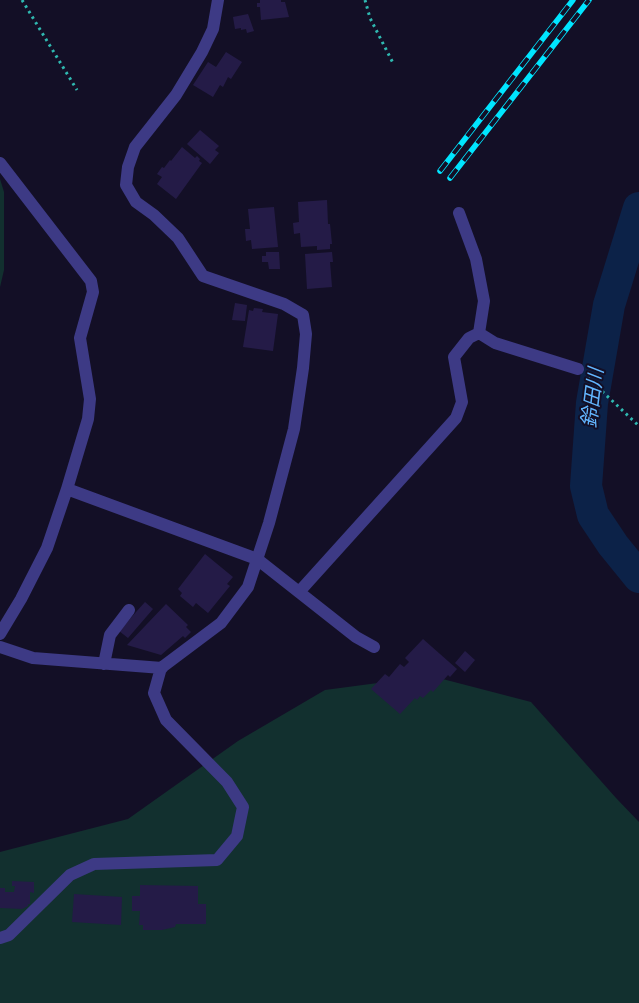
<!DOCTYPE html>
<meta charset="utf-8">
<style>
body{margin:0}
canvas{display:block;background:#130f26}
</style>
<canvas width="639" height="1003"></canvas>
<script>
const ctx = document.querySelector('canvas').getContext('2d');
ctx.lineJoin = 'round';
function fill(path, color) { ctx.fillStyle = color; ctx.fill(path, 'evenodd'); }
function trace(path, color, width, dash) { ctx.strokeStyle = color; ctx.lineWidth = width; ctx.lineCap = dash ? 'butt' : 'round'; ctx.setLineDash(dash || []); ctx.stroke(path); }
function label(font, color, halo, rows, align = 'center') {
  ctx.font = font + ' Signika,"Noto Sans JP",sans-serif'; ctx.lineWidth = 4; ctx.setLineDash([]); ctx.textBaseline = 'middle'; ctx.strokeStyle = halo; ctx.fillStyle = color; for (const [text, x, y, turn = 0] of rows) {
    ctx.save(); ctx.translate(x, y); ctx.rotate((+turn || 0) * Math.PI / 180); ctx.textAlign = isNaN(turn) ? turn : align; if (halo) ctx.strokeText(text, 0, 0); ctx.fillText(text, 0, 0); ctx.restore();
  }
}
fill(new Path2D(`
 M0 179 4 192V270L0 287Z
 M431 676 531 702 616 798 639 822V1003H0V852L128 819 238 741 325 690Z`), '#12302f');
trace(new Path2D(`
 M639 208 609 305 592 403 586 486 593 515 613 545 639 577`), '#0c2248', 32);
fill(new Path2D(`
 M260 0H281V2H285L289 17 261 20 260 7H257V3H260Z
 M248 14 254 31 247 33 246 29 241 30V28L235 29 233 17Z
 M226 52 242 62 231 79 228 77 223 87 220 85 213 97 193 85 208 62 216 67Z
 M200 130 219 146 215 150 219 153 210 164 187 144Z
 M182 147 195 158 197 156 200 159 199 161 202 163 176 199 157 184 162 177 157 174 162 167 164 168 170 160 171 161Z
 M327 200 328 224H330L332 244H330V249L317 250V246L301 247 300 233 294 234 293 223 299 222 298 202Z
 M274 207 278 247 252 249 251 240 246 241 245 229H250L248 209Z
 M266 252H279L280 269H269L268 262H262V256H266Z
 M332 252 333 262H330L332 287 307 289 305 254Z
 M235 303 247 305 245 321 232 320Z
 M254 308 263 309 262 312 278 314 273 351 243 347 249 310 253 311Z
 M205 554 233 577 227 584 230 586 208 613 196 603 193 607 180 596 182 593 178 589Z
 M145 602 153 609 128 638 119 631Z
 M166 604 188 625 186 627 191 632 185 638 183 636 161 655 127 645Z
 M423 639 457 669 450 677 448 675 433 692 431 690 423 698 420 696 417 700 415 698 400 714 371 689 385 674 389 677 400 664 404 667 409 662 405 658Z
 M465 651 475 660 465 672 455 663Z
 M12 881 34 882V893L30 892V904H28V906L22 909 0 908V888H5V892H14L15 886H12Z
 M140 885 198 886V904H206V924H176L175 927 162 930H143V925H139L140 911H132V896H140Z
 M74 894 122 897 121 925 72 922Z`), '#241b47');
trace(new Path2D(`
 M22 0 77 90
 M365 0 370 18 393 63
 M588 378 639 426`), '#2fb8b0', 3, [2.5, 4]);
trace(new Path2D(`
 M0 163 91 281 93 292 80 338 90 399 88 419 67 489 257 559 356 637 374 647
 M459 213 476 259 484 301 479 333 495 343 578 369
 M299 592 456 418 462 402 454 357 469 338 479 333
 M0 634 21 599 47 548 67 489
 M0 647 33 658 162 668
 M104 664 110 635 129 610
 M0 938 9 935 70 875 94 864 217 860 237 836 243 807 227 782 166 720 154 693 161 668 221 623 248 587 269 523 294 429 303 368 306 334 303 315 284 304 203 276 178 238 154 215 136 202 126 185 128 167 135 147 176 95 202 52 213 29 218 0`), '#3d3a85', 12);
const rail = new Path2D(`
 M440 171 573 0
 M450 178 589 0`);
trace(rail, '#00e5ff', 5.5);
trace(rail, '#130f26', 4, [11]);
label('italic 20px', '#62b6ff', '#130f26', [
 ["鈴田川",594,398,-83]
]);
</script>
